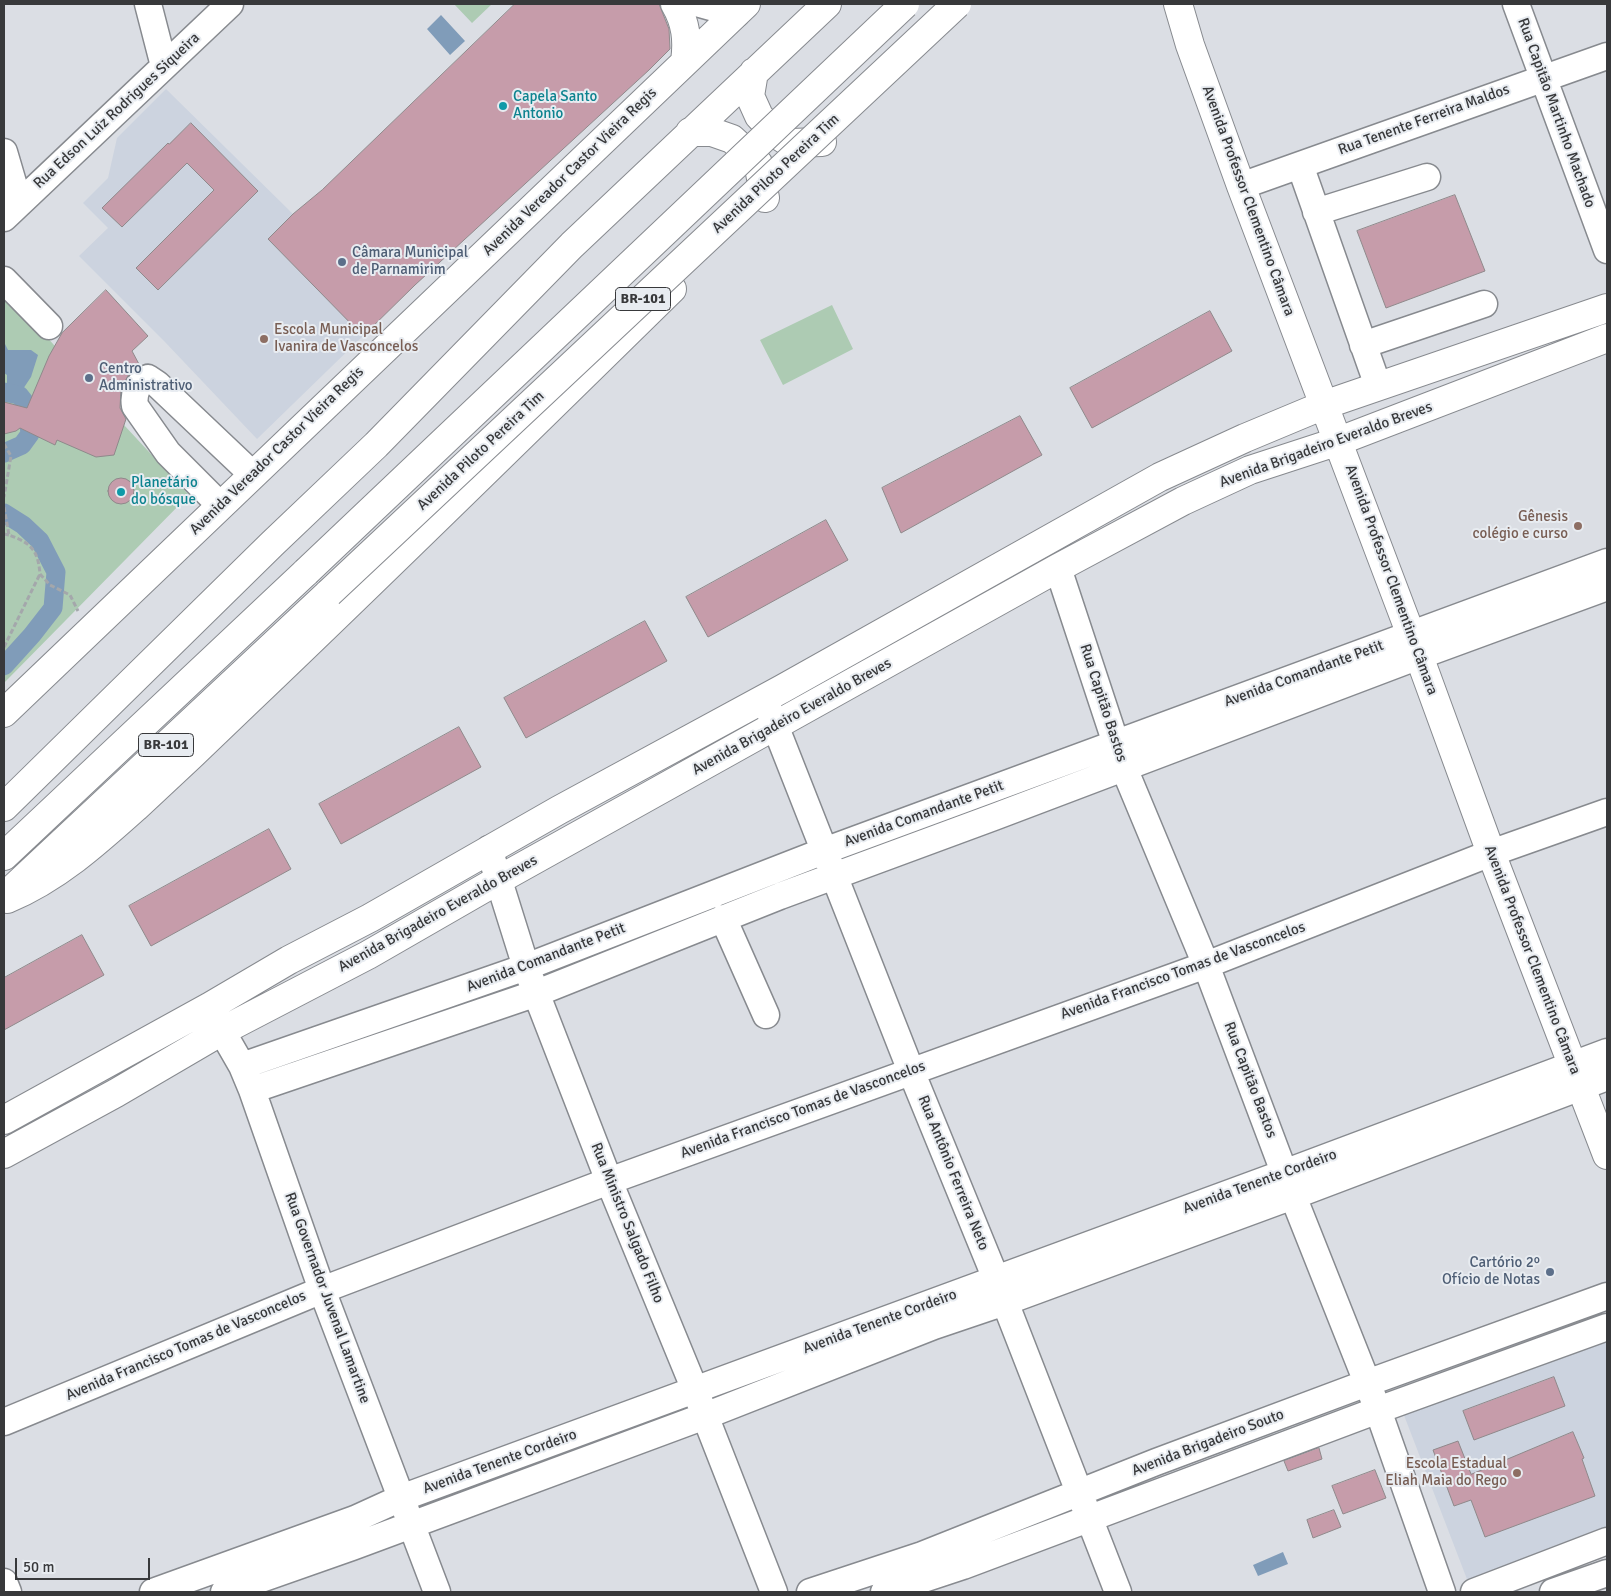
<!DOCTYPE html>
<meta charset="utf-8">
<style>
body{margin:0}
#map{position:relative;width:1611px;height:1596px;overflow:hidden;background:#dbdee4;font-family:Signika,sans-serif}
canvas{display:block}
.frame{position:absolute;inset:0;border:5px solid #38393b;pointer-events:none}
.scale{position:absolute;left:15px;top:1558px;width:135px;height:22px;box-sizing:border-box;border:2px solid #38393b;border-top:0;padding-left:6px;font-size:15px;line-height:18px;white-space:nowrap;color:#38393b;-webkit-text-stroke:4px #e8ecf1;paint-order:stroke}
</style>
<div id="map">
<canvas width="1611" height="1596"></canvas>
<div class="frame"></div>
<div class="scale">50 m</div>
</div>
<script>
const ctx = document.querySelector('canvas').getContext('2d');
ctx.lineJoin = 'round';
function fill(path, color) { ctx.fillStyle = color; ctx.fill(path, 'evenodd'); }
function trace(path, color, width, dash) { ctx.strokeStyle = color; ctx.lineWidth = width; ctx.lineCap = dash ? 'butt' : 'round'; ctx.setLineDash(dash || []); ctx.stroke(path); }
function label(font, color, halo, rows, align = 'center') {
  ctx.font = font + ' Signika,sans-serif'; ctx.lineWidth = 4; ctx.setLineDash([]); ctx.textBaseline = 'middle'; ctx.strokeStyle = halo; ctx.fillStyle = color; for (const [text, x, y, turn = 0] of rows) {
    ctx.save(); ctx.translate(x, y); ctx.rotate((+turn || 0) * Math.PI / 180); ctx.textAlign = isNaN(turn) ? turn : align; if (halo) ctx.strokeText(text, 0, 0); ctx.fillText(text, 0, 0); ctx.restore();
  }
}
fill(new Path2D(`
 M166 89 293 214 363 336 257 439 165 342 79 256 108 228 83 203 108 178 117 138Z
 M1607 1333V1535L1470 1587 1402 1410Z`), '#ccd3df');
fill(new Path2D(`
 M454 4H492L472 23Z
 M4 288 124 425 189 495 4 683Z
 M832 305 853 349 783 385 760 340Z`), '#adcbb3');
fill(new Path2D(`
 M441 15 465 41 450 55 427 29Z
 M4 342 8 350H31L38 355 31 377 19 395 7 393V375L4 373Z
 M1283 1552 1288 1564 1258 1576 1253 1565Z`), '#809cb9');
trace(new Path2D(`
 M4 392 19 395 27 405 30 434 22 445 4 453
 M4 513 23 525 40 541 56 572 53 608 32 635 4 666`), '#809cb9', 19);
const building = new Path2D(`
 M515 4H659L669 29 670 49 649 70 415 285 363 336 268 239 293 214 322 190Z
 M191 123 258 191 158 290 136 268 214 190 187 163 122 227 102 208 168 143 169 144Z
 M1455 195 1485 271 1386 308 1357 231Z
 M106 290 148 336 132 351 140 366 129 374 121 389 120 408 126 419 114 455 96 457 57 440 55 445 20 428 16 431 4 434V402L27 408 49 356 62 333Z
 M1210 311 1232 351 1092 428 1070 388Z
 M1020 416 1042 455 901 533 882 488Z
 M108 491a13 13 0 1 1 26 0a13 13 0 1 1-26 0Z
 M826 520 848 560 708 637 686 597Z
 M645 621 667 661 526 738 504 698Z
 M459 727 481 767 341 844 319 804Z
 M269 829 291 869 151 946 129 906Z
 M82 935 104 975 4 1030V978Z
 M1554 1377 1565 1406 1474 1440 1463 1411Z
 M1573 1432 1584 1458 1582 1459 1595 1496 1485 1537 1471 1500 1454 1506 1433 1450 1458 1441 1471 1474Z
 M1319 1448 1322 1459 1288 1471 1284 1461Z
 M1375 1470 1386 1498 1343 1514 1332 1486Z
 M1334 1510 1341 1527 1313 1538 1307 1520Z`);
fill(building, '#c69caa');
trace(building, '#8f898b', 1);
const minor = new Path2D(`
 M148 4 164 66
 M700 4 736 14
 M1516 4 1607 250
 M4 152 19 203
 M1300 165 1378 386
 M1241 186 1607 56
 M1316 212 1427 177
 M4 218 230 4
 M4 280 49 326
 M1363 345 1484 304
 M220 505 168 453 135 406C133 395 137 383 148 378L157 384 252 474
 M1058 568 1124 768 1206 965 1293 1196 1378 1410 1442 1592
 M767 705 911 1071 996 1279 1118 1592
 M489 849 526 967 609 1181 695 1390 774 1592
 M723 918 766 1015
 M211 1012 242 1066 252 1090 322 1290 437 1592
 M242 1066 526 967 824 851 1607 562
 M252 1090 537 993 780 896 994 817 1419 656 1607 587
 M4 1422 322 1290 609 1181 1206 965 1491 853 1607 812
 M4 1582 8 1592
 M153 1592 355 1519 401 1498 1284 1173 1607 1052
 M224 1592 352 1547 705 1416 934 1326 1005 1302 1293 1196 1607 1077
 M810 1592 922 1555 1156 1462 1367 1383 1607 1296
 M884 1592 963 1566 1378 1410 1607 1327
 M1474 1592 1607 1541
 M1553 1592 1607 1573`);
const major = new Path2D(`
 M675 4C686 23 688 40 685 62
 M1178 4 1190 45 1241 186 1419 656 1491 853 1607 1155
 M754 72 750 96 759 116 776 134 790 143 822 142
 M690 132H712L732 139 758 163 765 198
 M4 713 746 4
 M4 807 272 544 376 445 572 245 827 4
 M7 899C56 879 97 842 136 807 173 773 209 739 245 704 389 567 530 428 672 289
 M4 1120 209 1007 289 960 370 918 559 810 782 689 1160 477 1245 438 1324 405 1607 308
 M4 1154 116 1093 222 1031 368 955 500 879 1058 568 1183 501 1250 470 1339 441 1607 338`);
const highway = new Path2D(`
 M4 856 306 572
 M4 897 329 593`);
trace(minor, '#878a8f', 29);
trace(major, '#878a8f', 30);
trace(highway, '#878a8f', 30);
trace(new Path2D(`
 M4 444 11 456 4 497
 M4 507 9 535C31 543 38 550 40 574L50 585 70 595 78 611
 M4 534 9 535
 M4 647 40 574`), '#a4a7ab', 3, [5, 2.5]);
trace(minor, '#fff', 26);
trace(major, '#fff', 28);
trace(highway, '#fff', 28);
const highwayBridge = new Path2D(`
 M306 572 905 4
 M329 593 957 4`);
trace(highwayBridge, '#878a8f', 30, []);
trace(highwayBridge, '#fff', 28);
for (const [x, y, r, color] of [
 [503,106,5,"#0f9aa8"],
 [342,262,5,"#5c6f8a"],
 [264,339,5,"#8d6e63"],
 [89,378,5,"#5c6f8a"],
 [121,492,5,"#0f9aa8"],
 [1578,526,5,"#8d6e63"],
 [1550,1272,5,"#5c6f8a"],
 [1517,1473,5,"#8d6e63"]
]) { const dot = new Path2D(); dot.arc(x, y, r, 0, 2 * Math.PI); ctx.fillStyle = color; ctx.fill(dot); trace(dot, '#e8ecf1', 2); }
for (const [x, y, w] of [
 [643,299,55],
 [166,745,55]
]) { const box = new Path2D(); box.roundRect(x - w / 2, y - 11.5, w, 23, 4); ctx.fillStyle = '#e8ecf1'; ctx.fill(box); trace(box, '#38393b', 1); }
label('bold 14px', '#38393b', null, [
 ["BR-101",643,299],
 ["BR-101",166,745]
]);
label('15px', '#0d838f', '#e8ecf1', [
 ["Capela Santo",513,97],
 ["Antonio",513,114],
 ["Planetário",131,483],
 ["do bósque",131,500]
], 'left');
label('15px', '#38393b', '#e8ecf1', [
 ["Rua Edson Luiz Rodrigues Siqueira",117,111,-43],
 ["Rua Capitão Martinho Machado",1556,113,70],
 ["Rua Tenente Ferreira Maldos",1424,120,-20],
 ["Avenida Vereador Castor Vieira Regis",570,172,-44],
 ["Avenida Piloto Pereira Tim",776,174,-43],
 ["Avenida Professor Clementino Câmara",1248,201,70],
 ["Avenida Brigadeiro Everaldo Breves",1326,445,-20],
 ["Avenida Vereador Castor Vieira Regis",277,451,-44],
 ["Avenida Piloto Pereira Tim",481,451,-43],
 ["Avenida Professor Clementino Câmara",1391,580,70],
 ["Avenida Comandante Petit",1304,674,-20],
 ["Rua Capitão Bastos",1103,703,72],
 ["Avenida Brigadeiro Everaldo Breves",792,717,-29],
 ["Avenida Comandante Petit",924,814,-20],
 ["Avenida Brigadeiro Everaldo Breves",438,914,-29],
 ["Avenida Comandante Petit",546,958,-21],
 ["Avenida Professor Clementino Câmara",1532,960,69],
 ["Avenida Francisco Tomas de Vasconcelos",1183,971,-20],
 ["Rua Capitão Bastos",1250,1080,69],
 ["Avenida Francisco Tomas de Vasconcelos",803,1110,-20],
 ["Rua Antônio Ferreira Neto",953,1173,68],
 ["Avenida Tenente Cordeiro",1260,1182,-20],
 ["Rua Ministro Salgado Filho",627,1223,68],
 ["Rua Governador Juvenal Lamartine",327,1298,70],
 ["Avenida Tenente Cordeiro",880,1322,-20],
 ["Avenida Francisco Tomas de Vasconcelos",186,1346,-23],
 ["Avenida Brigadeiro Souto",1208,1443,-21],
 ["Avenida Tenente Cordeiro",500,1462,-20]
]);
label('15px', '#4e5e75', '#e8ecf1', [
 ["Câmara Municipal",352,253],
 ["de Parnamirim",352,270],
 ["Centro",99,369],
 ["Administrativo",99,386],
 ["Cartório 2º",1540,1263,"right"],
 ["Ofício de Notas",1540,1280,"right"]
], 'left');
label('15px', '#785e54', '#e8ecf1', [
 ["Escola Municipal",274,330,"left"],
 ["Ivanira de Vasconcelos",274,347,"left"],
 ["Gênesis",1568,517],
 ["colégio e curso",1568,534],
 ["Escola Estadual",1507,1464],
 ["Eliah Maia do Rego",1507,1481]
], 'right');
</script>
